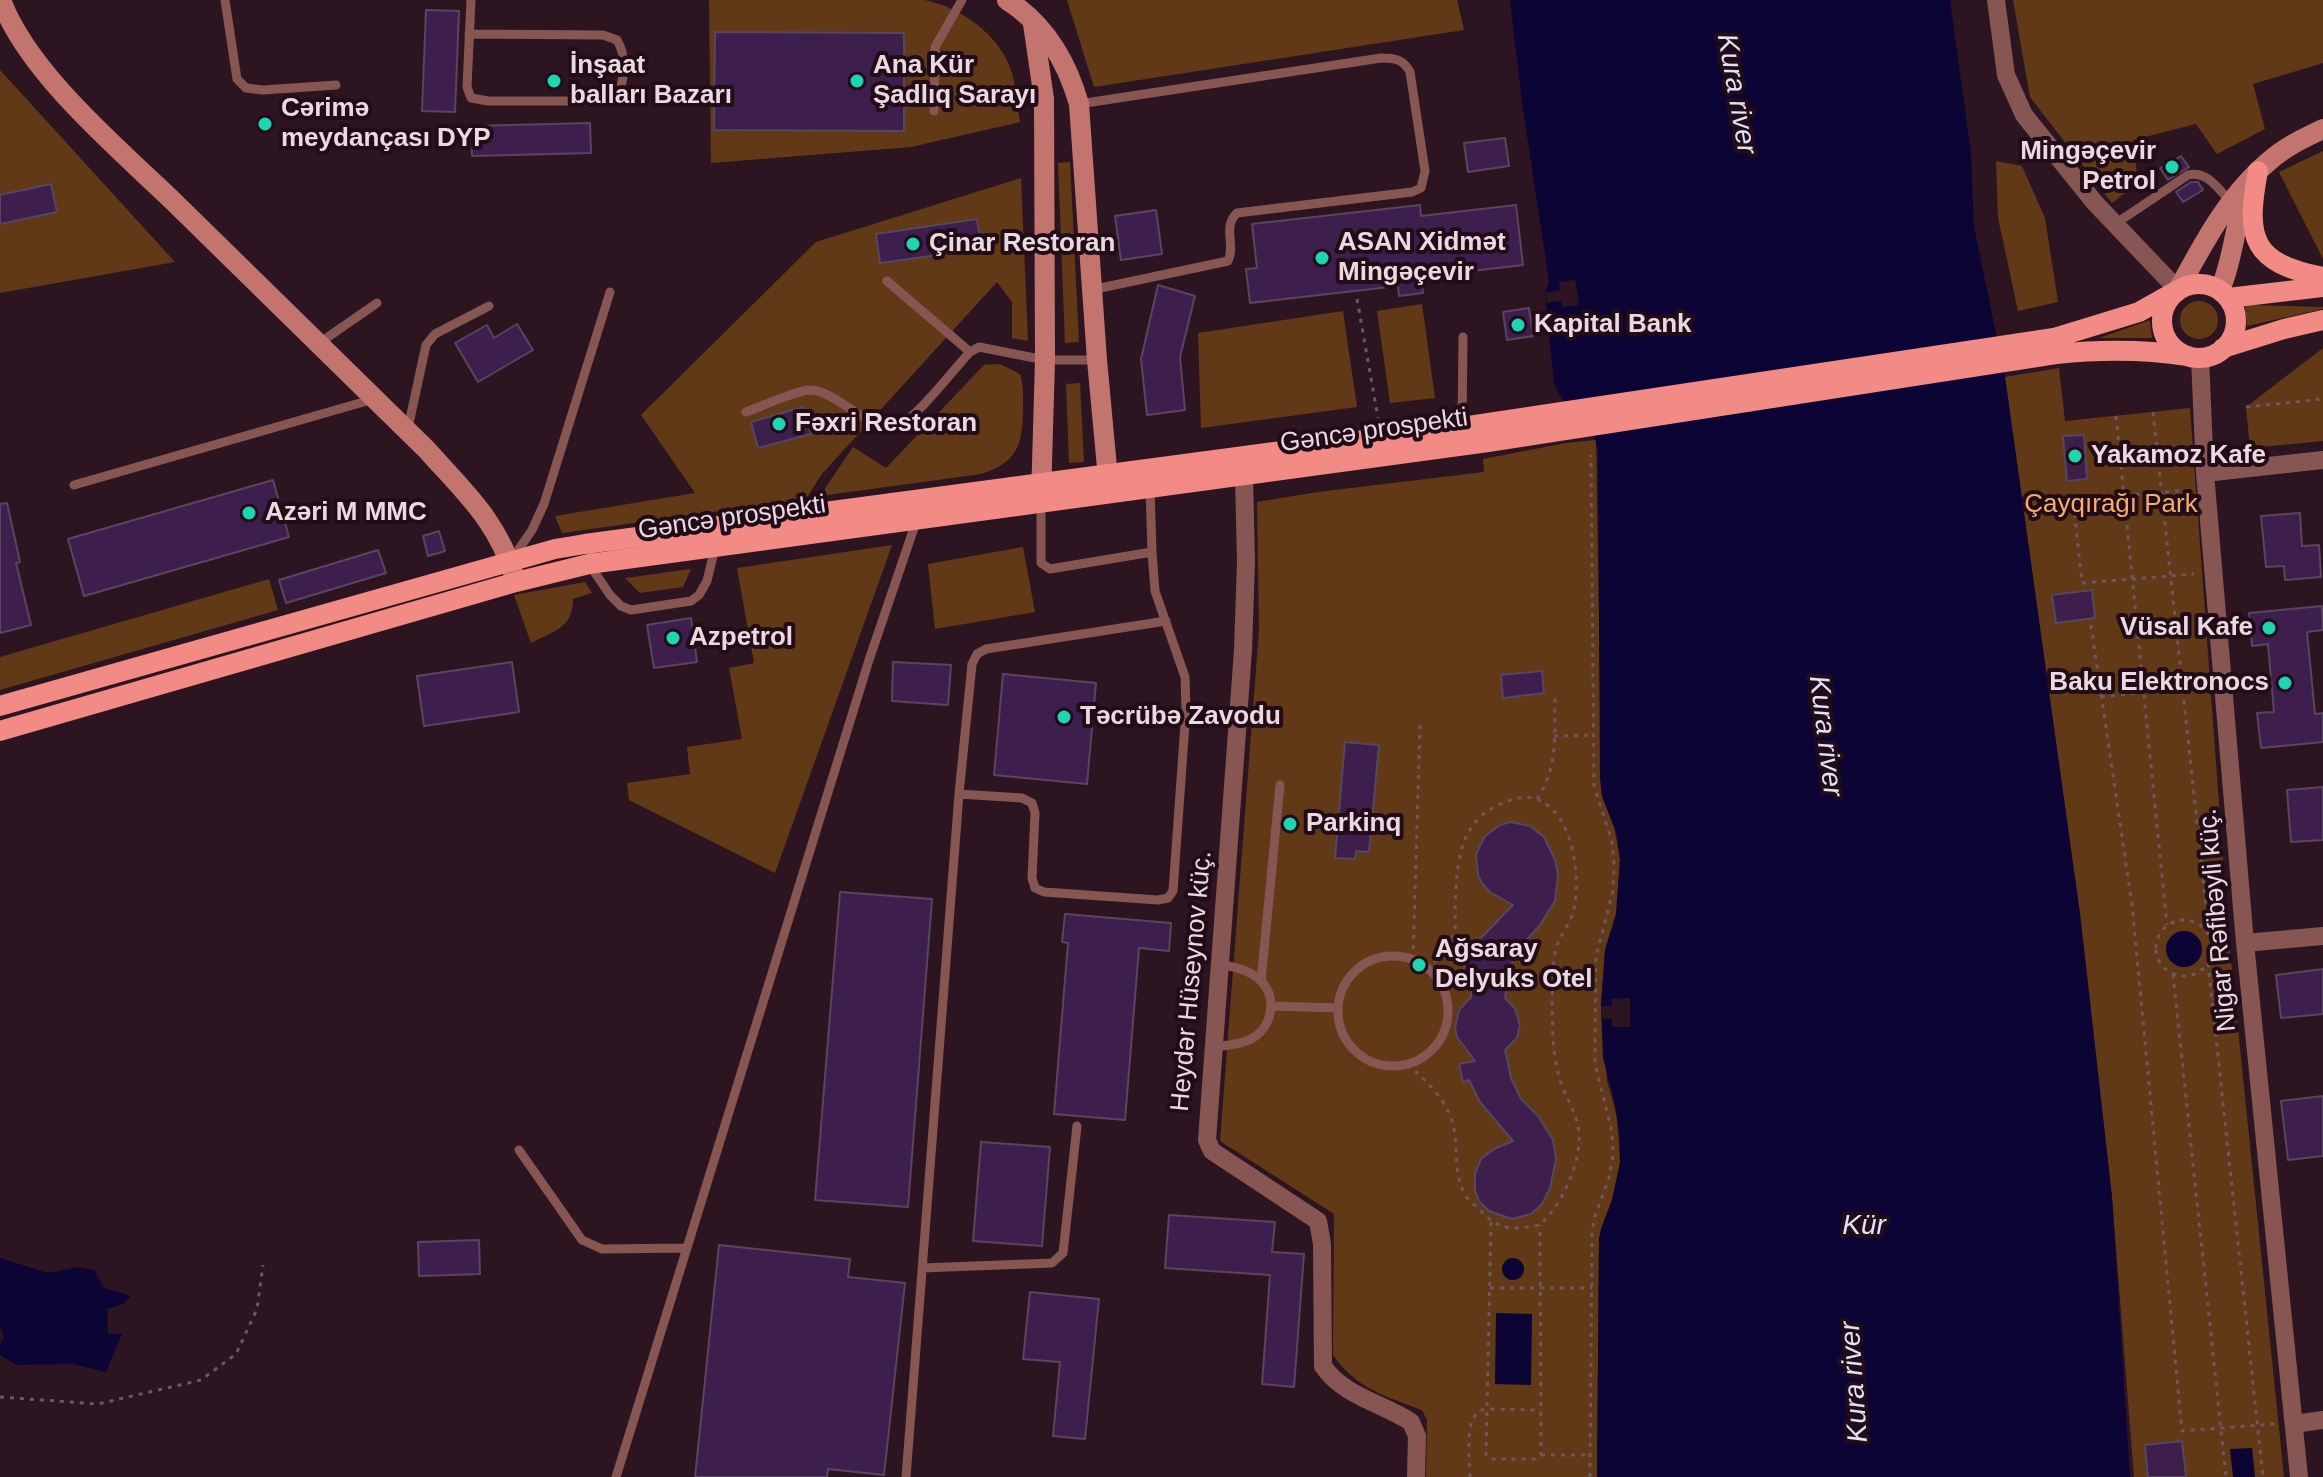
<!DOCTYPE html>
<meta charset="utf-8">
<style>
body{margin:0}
canvas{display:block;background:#2c1521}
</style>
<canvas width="2323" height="1477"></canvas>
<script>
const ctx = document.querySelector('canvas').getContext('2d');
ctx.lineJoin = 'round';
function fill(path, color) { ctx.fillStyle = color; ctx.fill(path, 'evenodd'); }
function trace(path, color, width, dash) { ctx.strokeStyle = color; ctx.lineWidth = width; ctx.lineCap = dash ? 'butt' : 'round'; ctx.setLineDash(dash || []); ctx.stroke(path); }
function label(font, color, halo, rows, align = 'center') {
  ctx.font = font + ' Arial,sans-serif'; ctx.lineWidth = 8; ctx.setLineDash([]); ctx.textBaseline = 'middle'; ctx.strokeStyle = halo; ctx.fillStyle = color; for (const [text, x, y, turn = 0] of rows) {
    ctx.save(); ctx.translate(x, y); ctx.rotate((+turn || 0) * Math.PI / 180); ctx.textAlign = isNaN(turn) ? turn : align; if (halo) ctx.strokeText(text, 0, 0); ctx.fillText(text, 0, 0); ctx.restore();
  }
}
fill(new Path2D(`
 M709 0H924C958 6 997 33 1010 67 1016 83 1017 104 1020 122L911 147 711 163Z
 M1067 0H1457L1464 30 1094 87Z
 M2013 0H2323V63L2253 84 2265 129 2217 154 2196 124 2133 140 2138 183 2112 203 2030 97Z
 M0 70 175 262 0 293Z
 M2323 151V259L2279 172Z
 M1996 161 2022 166 2045 218 2058 302 2018 311 1998 218Z
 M1070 162 1079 342 1065 343 1058 163Z
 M1021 178 1028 341 1012 338V302L997 282 821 475 806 499 562 533 555 516 695 493 641 415 816 242Z
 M2180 320a19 19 0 1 1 38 0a19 19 0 1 1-38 0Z
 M1422 304 1435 398 1390 403 1377 311Z
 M2245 305 2323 307V309L2247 326Z
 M1343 311 1357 407 1201 428 1198 333Z
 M2150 320 2152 338H2099Z
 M2323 348V441L2250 448 2246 407Z
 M1000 364 1020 374C1024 387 1023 399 1023 412 1022 447 1016 463 981 474L820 496 853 447 886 468 984 365Z
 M2059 368 2065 421 2190 408 2229 941 2284 1477H2134L2112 1197 2080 914 2005 377Z
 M1080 383 1084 462 1069 463 1066 384Z
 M1596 440 1602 796 1613 820 1620 860 1616 914 1605 950 1601 1006 1607 1081 1617 1116 1620 1163 1612 1200 1601 1229 1599 1239 1597 1477H1426L1427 1420 1422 1410C1385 1396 1357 1389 1333 1355L1334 1214 1220 1141 1259 630 1257 502 1318 492 1484 472 1483 459 1566 443Z
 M892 545 775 873 629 800 627 783 690 774 687 747 742 739 729 668 754 663 737 568Z
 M1023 547 1035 612 935 629 928 564Z
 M691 569 683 587 640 593 625 578Z
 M269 579 278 610 0 690V657Z
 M585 582 592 593 573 599C573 628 554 631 531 643L514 595Z`), '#613917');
fill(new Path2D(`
 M1510 0H1950L1971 153 1974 227 2005 377 2080 914 2112 1197 2130 1477H1597L1599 1239 1601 1229 1612 1200 1620 1163V1139L1614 1099 1603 1058 1601 1006 1605 950 1616 914 1620 860 1617 835 1602 796 1600 779 1598 452C1593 413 1566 414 1554 384L1545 293 1549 281 1522 103Z
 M2166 949a18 18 0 1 1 36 0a18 18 0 1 1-36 0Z
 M1502 1269a11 11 0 1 1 22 0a11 11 0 1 1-22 0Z
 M0 1258 48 1273 78 1267 94 1270 104 1288 131 1296 123 1304 107 1309 108 1334H122L106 1372 72 1364 17 1365 0 1355V1344L4 1337 0 1325Z
 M1496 1313 1532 1314 1531 1385 1495 1384Z
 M2252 1448 2255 1477H2233L2230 1449Z`), '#0b0434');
fill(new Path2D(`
 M1575 280 1579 305 1562 307 1561 301 1547 303 1545 293 1560 290 1559 282Z
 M1630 998V1027H1612V1019H1601V1006H1612V999Z`), '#2c1521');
const building = new Path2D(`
 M426 10 459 11 455 112 422 111Z
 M715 32 904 33V131L714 130Z
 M590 123 591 153 472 156 471 126Z
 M1505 138 1509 166 1468 172 1464 143Z
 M2181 156 2189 167 2168 180 2160 168Z
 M2191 182H2198L2203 190 2183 202 2176 192Z
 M51 184 57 212 0 224V195Z
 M1420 205 1421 216 1516 205 1523 265 1421 277 1423 293 1399 296 1398 286 1250 303 1246 269 1257 268 1252 224Z
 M1156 210 1162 254 1121 260 1115 216Z
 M977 219 981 249 880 263 876 234Z
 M1158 285 1195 296 1180 357 1185 410 1147 415 1141 359Z
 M1529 308 1533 336 1507 340 1503 312Z
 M517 324 533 350 478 382 455 343 487 325 494 338Z
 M803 407 811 434 758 448 751 422Z
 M2084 435 2087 479 2067 481 2063 436Z
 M273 480 289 537 84 596 68 539Z
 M7 503 20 562 16 563 31 625 0 633V504Z
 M2300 513 2302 546 2319 545 2321 577 2285 580 2284 566 2266 567 2261 516Z
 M439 531 445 551 428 556 423 536Z
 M378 550 386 573 286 603 279 580Z
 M2092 590 2095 618 2056 623 2052 595Z
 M2322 606 2323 630 2307 632 2315 714 2323 713V742L2261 748 2257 713 2274 712 2268 644 2252 646 2249 613Z
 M691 618 697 662 654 668 647 625Z
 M512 662 519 712 424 726 417 676Z
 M893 662 951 665 948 705 892 701Z
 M1542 671 1544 693 1503 698 1501 675Z
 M1003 674 1096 683 1087 784 994 775Z
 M1345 742 1379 745 1369 852 1356 851 1355 859 1335 858Z
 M2323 787V840L2291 842 2287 790Z
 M1511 822 1530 826 1544 837 1555 860 1558 874 1555 901 1540 925 1514 954 1506 991 1505 998 1515 1009 1520 1025 1517 1038 1505 1050 1511 1078 1521 1099 1538 1116 1553 1140 1556 1159 1550 1188 1542 1204 1531 1214 1512 1219 1489 1211 1479 1201 1475 1190V1174L1481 1159 1494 1149 1513 1141 1480 1102 1469 1080 1463 1082 1459 1064 1475 1061 1457 1037 1455 1028 1459 1010 1471 997V979L1462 977 1467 956 1473 958 1481 938 1513 905 1490 892 1482 883 1478 875 1476 854 1485 836 1500 825Z
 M840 892 932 899 908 1207 815 1200Z
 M1065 914 1171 923 1169 951 1139 948 1125 1120 1054 1114 1068 943 1062 942Z
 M2323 969V1014L2281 1018 2276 975Z
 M2323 1096V1156L2288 1160 2281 1101Z
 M981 1142 1050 1147 1042 1246 973 1241Z
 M1169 1215 1275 1222 1272 1252 1304 1254 1294 1387 1262 1384 1270 1275 1165 1268Z
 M479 1240 480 1274 419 1276 418 1242Z
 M719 1245 850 1259 848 1277 905 1283 884 1475 828 1469 827 1477H695Z
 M1030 1292 1099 1299 1085 1439 1053 1436 1060 1362 1023 1359Z
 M2182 1441 2186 1477H2148L2145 1445Z`);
fill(building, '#3e1e4d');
trace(building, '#56465e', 2);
trace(new Path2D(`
 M1357 299 1378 418
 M2246 407 2323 399
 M2153 412 2209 935
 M2116 416 2167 925
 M2189 490 2073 500 2082 583 2194 574
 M2091 625 2132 905 2182 1431 2275 1424
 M2101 697 2205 686
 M1554 736 1594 735
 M1537 799C1559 766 1554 734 1555 696
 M2156 948a28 28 0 1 1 56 0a28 28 0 1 1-56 0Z
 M1413 959 1420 725
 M2208 963 2263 1477
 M2173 974 2226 1477
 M1408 1064C1423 1078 1439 1093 1448 1111 1462 1136 1450 1171 1466 1196 1469 1201 1475 1205 1479 1209 1499 1231 1512 1230 1540 1225 1561 1204 1576 1173 1579 1144 1581 1121 1570 1106 1562 1086 1557 1071 1554 1055 1553 1039 1552 1013 1551 978 1555 953 1557 937 1571 925 1574 909 1581 876 1573 808 1533 798 1521 796 1509 800 1498 805 1456 825 1457 869 1455 910 1455 918 1456 927 1454 934 1450 948 1438 958 1428 968
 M1491 1222 1486 1455 1491 1459H1537L1541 1455 1540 1225
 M1490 1288H1592
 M0 1397 98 1404 201 1380 236 1354 257 1309 263 1265
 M1541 1455H1589
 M1470 1477C1470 1458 1462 1411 1487 1409L1541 1410
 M1590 1477 1592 1234 1594 1219 1609 1178 1613 1155 1612 1132 1595 1064V1047L1596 957 1613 891 1614 865 1612 842 1594 785 1591 455`), '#6c5762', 3, [4, 6]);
trace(new Path2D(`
 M225 0 237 79 246 88 263 90 336 85
 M469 34 603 35 617 40C627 57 625 75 619 93L605 101H488L471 98 467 87 471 0
 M1079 104 1381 58C1395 58 1403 59 1410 72L1425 171 1421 188 1412 192 1237 213C1222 227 1236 245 1228 261L1091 290
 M934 111 935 47 962 0
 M2115 224 2188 175C2207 170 2218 189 2230 201
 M887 281 970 352
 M318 344 377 303
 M746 412C760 407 797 390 810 390 839 391 873 436 897 426 918 417 953 370 970 352L979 347 1045 360H1097
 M1462 427 1463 337
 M408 428 426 345 435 334 489 306
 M74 485 374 399
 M1041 503V563L1050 569 1152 552 1150 489
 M1152 552 1155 591 1185 677 1186 710 1173 891 1168 898 1158 900 1044 892 1035 888 1032 878 1035 813 1032 803 1022 798 959 794 972 664 977 654 986 649 1166 621
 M512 559 532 530 544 504 610 292
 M589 564 610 595 621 606 631 610 691 601 699 595 707 581 715 548
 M1338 1011a55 55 0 1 1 110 0a55 55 0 1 1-110 0Z
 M1261 981 1280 785
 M1272 1006 1338 1008
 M1214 1047C1226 1045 1240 1045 1251 1039 1272 1028 1278 998 1261 981 1250 970 1234 967 1220 964
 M519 1150 582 1240 602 1249 686 1248
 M922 1268 1052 1263 1063 1253 1077 1126
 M616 1477 869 660 917 519
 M906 1477 959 794`), '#875552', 9);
trace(new Path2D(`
 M1996 0 2006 75 2024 115 2095 203 2178 290
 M2200 358 2205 473 2245 943 2299 1477
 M2205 473 2323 460
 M1244 476 1246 562 1243 650 1207 1140 1212 1151 1318 1221 1322 1244 1323 1366C1343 1396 1382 1403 1411 1422L1417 1436 1416 1477
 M2245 943 2323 936
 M2294 1424 2323 1420`), '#875552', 18);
trace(new Path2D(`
 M1 0C28 73 117 147 174 202 258 285 343 367 427 450 466 494 497 520 515 578
 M1007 0C1045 24 1067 62 1079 104L1097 360 1109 489
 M1033 24 1044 99 1045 360 1041 499
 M2178 290C2204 242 2230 192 2274 157 2289 145 2306 137 2323 129
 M2220 290C2234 258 2234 223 2248 191`), '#c3746f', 20);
trace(new Path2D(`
 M2258 171C2245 239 2252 263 2323 277
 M2162 321a37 37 0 1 1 74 0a37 37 0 1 1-74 0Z
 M2228 298 2323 287
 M2223 348 2284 329 2323 320
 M0 706 555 549 585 544 1462 427 2054 338 2139 312 2178 290
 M0 731 516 582 589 564 1488 442 2056 354C2102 349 2143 349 2188 356`), '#f28b86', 20);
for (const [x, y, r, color] of [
 [554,81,8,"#1dd5b1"],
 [857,81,8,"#1dd5b1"],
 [265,124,8,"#1dd5b1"],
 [2172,167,8,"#1dd5b1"],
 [913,244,8,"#1dd5b1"],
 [1322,258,8,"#1dd5b1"],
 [1518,325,8,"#1dd5b1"],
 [779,424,8,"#1dd5b1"],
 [2075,456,8,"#1dd5b1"],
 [249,513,8,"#1dd5b1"],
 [2269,628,8,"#1dd5b1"],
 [673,638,8,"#1dd5b1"],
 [2285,683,8,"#1dd5b1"],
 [1064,717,8,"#1dd5b1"],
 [1290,824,8,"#1dd5b1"],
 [1419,965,8,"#1dd5b1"]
]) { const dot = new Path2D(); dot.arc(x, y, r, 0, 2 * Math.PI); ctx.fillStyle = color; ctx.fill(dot); trace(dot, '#220c18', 3); }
label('bold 26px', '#ead9e0', '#220c18', [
 ["İnşaat",570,66],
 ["balları Bazarı",570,96],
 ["Ana Kür",873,66],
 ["Şadlıq Sarayı",873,96],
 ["Cərimə",281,109],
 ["meydançası DYP",281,139],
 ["Mingəçevir",2156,152,"right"],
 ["Petrol",2156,182,"right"],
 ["ASAN Xidmət",1338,243],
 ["Mingəçevir",1338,273],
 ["Çinar Restoran",929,244],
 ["Kapital Bank",1534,325],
 ["Fəxri Restoran",795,424],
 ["Yakamoz Kafe",2091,456],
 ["Azəri M MMC",265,513],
 ["Vüsal Kafe",2253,628,"right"],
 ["Azpetrol",689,638],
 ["Baku Elektronocs",2269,683,"right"],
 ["Təcrübə Zavodu",1080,717],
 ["Parkinq",1306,824],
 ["Ağsaray",1435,950],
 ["Delyuks Otel",1435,980]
], 'left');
label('26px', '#ead9e0', '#220c18', [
 ["Gəncə prospekti",1374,431,-8],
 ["Gəncə prospekti",732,518,-8],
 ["Nigar Rəfibəyli küç.",2218,920,-95],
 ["Heydər Hüseynov küç.",1192,981,-85]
]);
label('26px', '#f9ac6f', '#220c18', [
 ["Çayqırağı Park",2111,505]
]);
label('italic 28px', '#e0e3f5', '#220c18', [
 ["Kura river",1736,94,80],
 ["Kura river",1825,736,83],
 ["Kür",1864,1226],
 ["Kura river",1855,1382,-94]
]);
</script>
